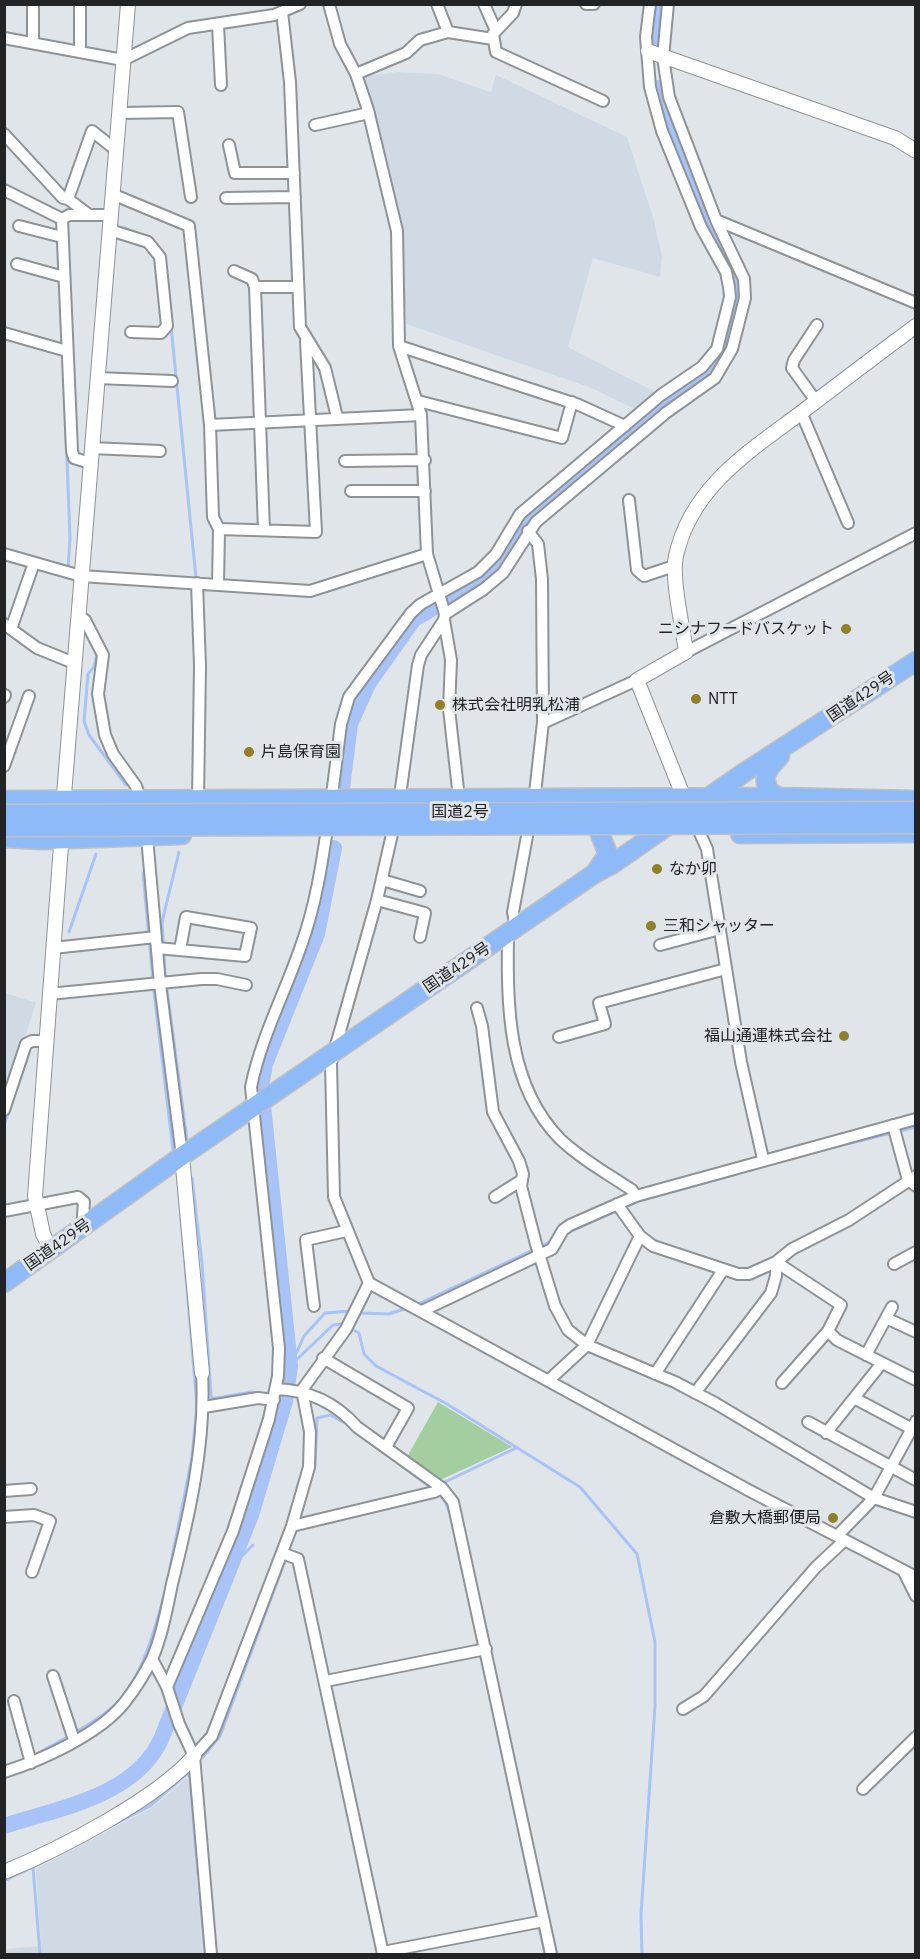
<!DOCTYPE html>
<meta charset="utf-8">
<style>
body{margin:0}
#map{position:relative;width:920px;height:1959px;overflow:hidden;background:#e0e5ea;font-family:"IBM Plex Sans",sans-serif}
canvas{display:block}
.frame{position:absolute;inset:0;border:6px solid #212325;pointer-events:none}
</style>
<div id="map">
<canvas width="920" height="1959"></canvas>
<div class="frame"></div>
</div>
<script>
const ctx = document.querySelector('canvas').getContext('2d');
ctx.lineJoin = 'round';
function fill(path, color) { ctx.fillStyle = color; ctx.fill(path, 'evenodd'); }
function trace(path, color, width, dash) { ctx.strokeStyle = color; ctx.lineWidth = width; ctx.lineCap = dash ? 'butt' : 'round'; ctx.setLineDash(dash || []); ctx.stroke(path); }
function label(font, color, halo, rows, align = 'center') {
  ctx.font = font + ' "IBM Plex Sans","Noto Sans JP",sans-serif'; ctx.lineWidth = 6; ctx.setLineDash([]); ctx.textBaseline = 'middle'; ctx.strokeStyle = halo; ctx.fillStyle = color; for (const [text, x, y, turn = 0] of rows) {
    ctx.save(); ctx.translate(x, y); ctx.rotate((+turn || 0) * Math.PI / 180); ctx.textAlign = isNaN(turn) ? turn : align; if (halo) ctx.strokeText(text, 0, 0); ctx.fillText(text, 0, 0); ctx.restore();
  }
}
fill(new Path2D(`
 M397 72 438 74 491 92 496 75 627 137 653 217 662 256 660 277 593 258 568 347 657 393 637 410 589 387 406 324 400 221 364 77Z
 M5 993 36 1003 5 1099Z
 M185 1779 189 1780 203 1954H5V1949L41 1946 36 1869 153 1807Z`), '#cfdae5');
fill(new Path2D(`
 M438 1402 512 1447 440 1480 407 1457Z`), '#a3ce9f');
trace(new Path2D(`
 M124 228 145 236
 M151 239 163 254
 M821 258 837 265
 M171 326 196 578
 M905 326 916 318
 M814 394 895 333
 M65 406 70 539 68 569
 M97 653 94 667 88 674 84 721 89 735 126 785
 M179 852 162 922 165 975 187 1140
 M143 873 154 992 173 1150
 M69 932 96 854
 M4 1125 28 1056
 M818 1151 916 1127
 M192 1178 202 1263 211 1395 212 1398H217L251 1392 263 1394
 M565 1234 639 1201 737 1174
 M541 1246 554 1240
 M416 1305 535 1249
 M358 1313 389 1314 407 1308
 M291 1365 304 1336 325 1313 351 1311
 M290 1366 333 1325 342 1324 359 1333 364 1354 376 1366 447 1404 580 1487 637 1554 655 1642V1706L641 1915 642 1954
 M275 1398 285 1401
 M356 1432 433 1489
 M445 1482 516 1448
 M308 1488 315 1466 317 1418 330 1415 347 1424
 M438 1493 445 1501 451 1516
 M236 1555H243L253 1545
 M170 1568 192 1457 197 1406 178 1183
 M74 1733C90 1723 107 1714 120 1700 143 1675 156 1625 165 1592
 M500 1742 545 1954
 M33 1756 69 1736
 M202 1758 220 1736 286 1558
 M187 1774 190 1777 198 1874
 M111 1826 150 1806 190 1771
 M33 1867 40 1954
 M4 1881 52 1858
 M200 1893 205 1954`), '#a8c3f7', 3);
trace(new Path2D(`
 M655 46 660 4
 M342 788 350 724 368 684 414 619 483 579 493 571 523 522 656 408 713 369 721 355 736 304 738 286 675 141 659 88
 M4 1826C59 1808 137 1796 162 1737L251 1515 285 1401 290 1366 261 1086 265 1064 317 934 334 848`), '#a8c3f7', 16);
const minor = new Path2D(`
 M33 4V43
 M80 4V52
 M329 4 340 44 356 74 368 110 397 231 399 346 421 415 427 554 445 614 444 620 421 655 418 665 399 803
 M437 4 448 32
 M484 4 496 31
 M516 4 513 13 493 34 496 52 603 101
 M586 4H594
 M282 12 290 82 300 327 325 368 337 417
 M218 25 221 85
 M4 38 123 60 188 28 274 15 300 4
 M356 74 406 53 420 40 448 32 493 39
 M120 113 178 112 191 197
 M315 125 369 113
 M4 134 63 198 68 199
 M229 145 235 173H294
 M4 190 62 219
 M112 194 189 226 210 425 213 517 219 529 218 585
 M226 198 295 197
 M88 214 68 199 92 131 116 150
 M62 219 72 451 74 458 90 463
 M62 219 69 215H111
 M716 220 916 303
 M19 226 62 237
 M110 230 148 242 160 257 167 326 161 333 131 332
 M17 264 64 277
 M234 271 252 279 255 287 264 530
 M255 287H298
 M4 333 67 351
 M399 346 579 405 625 426
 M97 378 172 381
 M418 401 562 438 572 402
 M816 401 792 368 794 360 817 325
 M801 412 848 523
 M210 425 421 415
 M91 448 160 451
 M345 461 425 460
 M351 491H425
 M629 500 637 570 644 576 674 566
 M219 529 316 532 306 341
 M528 531 538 544 542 579 543 722 534 802
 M4 554 81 576 310 591 427 554
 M197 583 200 666 198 800
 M445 614 484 589 503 573 536 522 667 412 715 378 732 349 745 298 744 279 716 220 669 97 663 57 668 4
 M78 615 85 620 103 655 98 694 105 735 113 754 136 786 141 801
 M444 620 451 660 449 709 459 798
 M4 624 37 648 74 663
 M11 629 34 563
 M686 652 916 533
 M4 697 5 695
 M543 723 637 680
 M4 766 29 696
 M331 803 341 724 349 697 411 613 421 604 478 572 496 554 520 514 661 395 702 367 717 349 730 297 729 287 726 272 701 227 662 131 650 87 646 37 650 4
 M395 821 377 900 331 1063 334 1197 369 1283 750 1491 916 1577
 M695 822 707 849 741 1062 763 1159
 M147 837 160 984 182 1156
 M382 880 420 891
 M377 900 425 913 420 937
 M516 929 513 912 530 820
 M508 934C507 1005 507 1085 560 1139 581 1159 608 1174 632 1190L636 1196
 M660 945 720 929
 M53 948 156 937
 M157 948 245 956 251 928 186 917 180 950
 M49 994 201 979H217L246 985
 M477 1008 482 1026 493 1112 519 1161 523 1174 521 1186 536 1244 555 1306 568 1330 587 1345 675 1382 715 1403 874 1498 916 1512
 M559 1037 605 1024 599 1003 726 969
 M4 1110 26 1044 32 1041H46
 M893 1125 908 1180 916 1186
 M495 1197 522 1180
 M617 1204 640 1236 653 1246 738 1274H749L776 1262 792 1249 849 1220 916 1176
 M4 1211 78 1197 84 1202 82 1228
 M776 1262 841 1305 828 1331 837 1340 916 1380
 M894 1264 916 1252
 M314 1306 306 1240 346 1231
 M422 1311 552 1249 563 1230 570 1225 636 1196 916 1119
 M886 1318 916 1332
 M866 1355 892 1307
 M323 1358 408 1408 386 1447
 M655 1374 723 1270
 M549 1380 587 1345 640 1236
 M782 1383 828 1331
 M276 1389C308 1390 335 1402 357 1427L442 1488 453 1502 551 1954
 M695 1393 771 1293 776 1276V1262
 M854 1398 916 1431
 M204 1407 258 1398 274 1400
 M808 1422 916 1480
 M826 1433 882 1363
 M4 1491 31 1489
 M4 1517 34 1515 50 1521 32 1572
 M292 1526 434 1492 442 1488
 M837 1536 874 1498 916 1421
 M282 1553 298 1559 383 1954
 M903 1570 916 1596
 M152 1659 167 1687 179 1724 194 1756 211 1954
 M53 1676 74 1740
 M326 1681 486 1649
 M167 1687 233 1531 269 1419 278 1376 279 1348 251 1087C261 1037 286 991 302 943 316 904 322 863 328 822
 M14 1701 31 1763
 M683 1709 704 1696 816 1567 845 1540
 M194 1756 212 1736 292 1526 309 1467 310 1432 302 1390 346 1329 369 1283
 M4 1772C42 1760 100 1734 125 1702 135 1689 145 1673 152 1659 162 1636 167 1608 172 1584 189 1516 206 1444 202 1373
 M863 1789 916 1737
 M383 1952 544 1921`);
const tertiary = new Path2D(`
 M648 51 895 138 916 151
 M686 803 637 680 686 652C683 628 671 578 676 556 691 487 750 451 802 412 840 383 878 354 916 326
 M63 807 128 4
 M182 1156 202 1373
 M51 1249 43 1234 35 1196 62 832
 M4 1872C58 1850 157 1799 194 1756`);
const trunk = new Path2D(`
 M779 797 770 792C760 776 769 768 780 756
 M4 800 779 797 916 800
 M740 834 916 833
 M4 838 43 840 182 835
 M595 873 608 854 600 834
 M4 1283 182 1156 594 874 611 865 745 772 916 661`);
trace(minor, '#8e9397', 14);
trace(tertiary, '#8e9397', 16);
trace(trunk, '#c1c1c2', 21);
trace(minor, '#fff', 10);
trace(tertiary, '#fff', 14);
trace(trunk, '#8ebaf8', 18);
const trunkBridge = new Path2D(`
 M4 814 916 811
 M4 827 916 824`);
trace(trunkBridge, '#c1c1c2', 21, []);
trace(trunkBridge, '#8ebaf8', 18);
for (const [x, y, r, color] of [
 [846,629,6,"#918027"],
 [696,699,6,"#918027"],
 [440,705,6,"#918027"],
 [249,752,6,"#918027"],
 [657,869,6,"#918027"],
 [651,926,6,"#918027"],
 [844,1036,6,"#918027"],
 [833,1518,6,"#918027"]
]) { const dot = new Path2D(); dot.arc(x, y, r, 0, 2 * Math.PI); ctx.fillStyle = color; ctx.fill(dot); trace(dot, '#e0e5ea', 2); }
label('16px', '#212325', '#e0e5ea', [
 ["ニシナフードバスケット",834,629,"right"],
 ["NTT",708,699],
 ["株式会社明乳松浦",452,705],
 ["片島保育園",261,752],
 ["なか卯",669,869],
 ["三和シャッター",663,926],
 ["福山通運株式会社",832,1036,"right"],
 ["倉敷大橋郵便局",821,1518,"right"]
], 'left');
label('16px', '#212325', '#e0e5ea', [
 ["国道429号",861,697,-34],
 ["国道2号",460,812],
 ["国道429号",457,968,-34],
 ["国道429号",58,1245,-35]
]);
</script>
